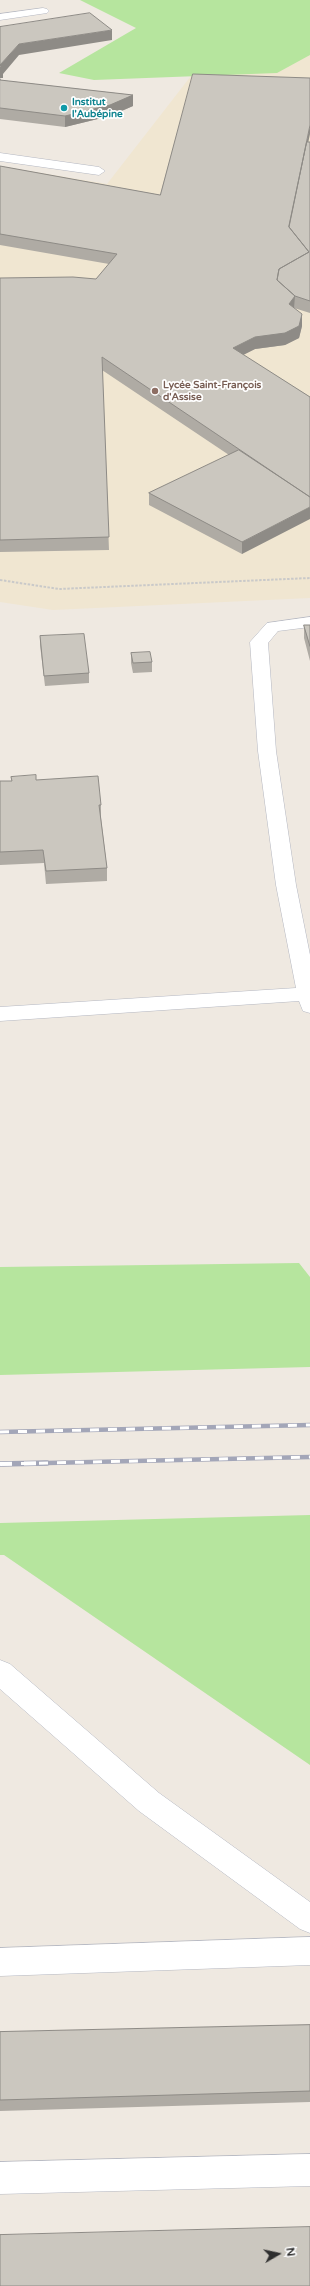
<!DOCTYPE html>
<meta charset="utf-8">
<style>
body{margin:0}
#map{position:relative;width:310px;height:2286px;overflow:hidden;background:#efe9e1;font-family:"Varela Round",sans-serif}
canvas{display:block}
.north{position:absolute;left:258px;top:2234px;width:40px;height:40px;-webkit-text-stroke:3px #fff;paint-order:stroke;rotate:81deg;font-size:11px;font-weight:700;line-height:16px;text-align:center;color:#2e2e2e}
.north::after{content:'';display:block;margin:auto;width:14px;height:18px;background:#2e2e2e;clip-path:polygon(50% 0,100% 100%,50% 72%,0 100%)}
</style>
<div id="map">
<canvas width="310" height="2286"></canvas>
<div class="north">N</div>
</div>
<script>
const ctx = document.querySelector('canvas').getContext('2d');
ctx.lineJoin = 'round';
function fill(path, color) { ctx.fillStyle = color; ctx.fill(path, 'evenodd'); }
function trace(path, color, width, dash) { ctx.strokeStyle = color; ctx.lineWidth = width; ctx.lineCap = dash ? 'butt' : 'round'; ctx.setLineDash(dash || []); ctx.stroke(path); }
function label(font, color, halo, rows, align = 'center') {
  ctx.font = font + ' "Varela Round",sans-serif'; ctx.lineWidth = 3.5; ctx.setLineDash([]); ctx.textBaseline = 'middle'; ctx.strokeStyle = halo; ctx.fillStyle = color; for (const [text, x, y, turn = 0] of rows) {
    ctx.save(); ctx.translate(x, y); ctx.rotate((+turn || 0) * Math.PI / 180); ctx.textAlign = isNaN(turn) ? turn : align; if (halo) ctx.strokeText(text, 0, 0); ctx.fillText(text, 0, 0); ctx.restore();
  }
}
fill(new Path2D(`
 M250 0H310V598L53 610 0 602V166L107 184Z`), '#f0e6d1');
fill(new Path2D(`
 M80 0H310V55L277 73 94 80 59 73 136 28Z
 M299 1263 310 1277V1367L0 1375V1267Z
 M310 1515V1765L4 1555H0V1523Z`), '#b6e59e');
const minor = new Path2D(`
 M43 8 47 9 49 11 47 13 0 20V14Z
 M0 153 99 167 105 171 99 175 0 161Z
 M310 617V627L278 631 268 643 276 751 296 885 310 955V1013L303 1011 299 1001 0 1021V1007L296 988 276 885 258 751 250 642 267 623Z
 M0 1660 10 1664 159 1793 310 1902V1933L300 1929 139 1811 0 1689Z
 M310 1937V1965L0 1976V1948Z
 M310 2154V2186L0 2194V2162Z`);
trace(minor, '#b4b7c1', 1);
trace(new Path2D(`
 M0 580 59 589 310 578`), '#c9c9c9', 2, [2.5, 1.5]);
fill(minor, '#fff');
const railFar1 = new Path2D(`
 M0 1432 310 1425
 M3 1464 310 1457`);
const rail = new Path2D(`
 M0 1464 47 1463`);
trace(railFar1, '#a3a6b8', 4.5);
trace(rail, '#a3a6b8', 5.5);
trace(railFar1, '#fff', 3, [9]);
trace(rail, '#fff', 4, [12]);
fill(new Path2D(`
 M0 80 133 95V106L110 116 65 127 0 119Z
 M308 142H310V313L294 308 302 326 299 338 285 345 255 349 243 355 310 397 242 554 149 505V493L229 455 102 370 109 550 0 552V278L96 279 109 264 0 245V166L160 195Z
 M304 625H310V661L304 638Z
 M40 636 89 673V683L45 686 40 645Z
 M131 653 152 662V672L133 673 131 663Z
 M11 777 36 780 101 805V818L107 868V881L46 884 44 863 0 865V781H12Z
 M310 2025V2102L0 2111V2032Z`), '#afaba4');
fill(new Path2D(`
 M112 30V40L19 55 3 74V78H0L1 80H0V65L19 44Z
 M133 95V106L110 116 65 127V116Z
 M310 125V134L290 229 289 227Z
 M295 296 294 308 289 304Z
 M302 314V326L299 338 285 345 255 349 233 360V348Z
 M310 507V519L242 554V542Z`), '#8e8b86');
const building = new Path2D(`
 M90 13 112 30 19 44 0 65 2 67H0V27Z
 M193 74 310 78V125L289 227 309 252 279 269 277 280 295 296 289 304 302 314 299 326 285 333 255 337 233 348 310 397V497L102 357 109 537 0 540V278L73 277 96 279 117 254 0 234V166L160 195Z
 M0 80 133 95 110 105 65 116 0 108Z
 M307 142H310V301L295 296 277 280 279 269 309 252 289 227Z
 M239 450 310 497V507L242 542 149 493Z
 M304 625H310V646Z
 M84 634 89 673 44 676 40 636Z
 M150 652 152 662 133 663 131 653Z
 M36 775V780L98 776 101 805H99L107 868 46 871 43 850 0 852V781H12L11 777Z
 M310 2025V2091L0 2100V2032Z
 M310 2227V2286H0V2235Z`);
fill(building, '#cbc7bf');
trace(building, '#8e8b86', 1);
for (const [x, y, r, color] of [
 [64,108,4,"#0f9aa8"],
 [155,391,4,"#8d6e63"]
]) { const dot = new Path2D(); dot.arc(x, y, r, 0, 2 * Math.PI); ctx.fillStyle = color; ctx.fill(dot); trace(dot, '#fff', 1.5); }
label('bold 10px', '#0d838f', '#fff', [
 ["Institut",72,102],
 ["l'Aubépine",72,114]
], 'left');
label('bold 10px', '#785e54', '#fff', [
 ["Lycée Saint-François",163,385],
 ["d'Assise",163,397]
], 'left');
</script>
